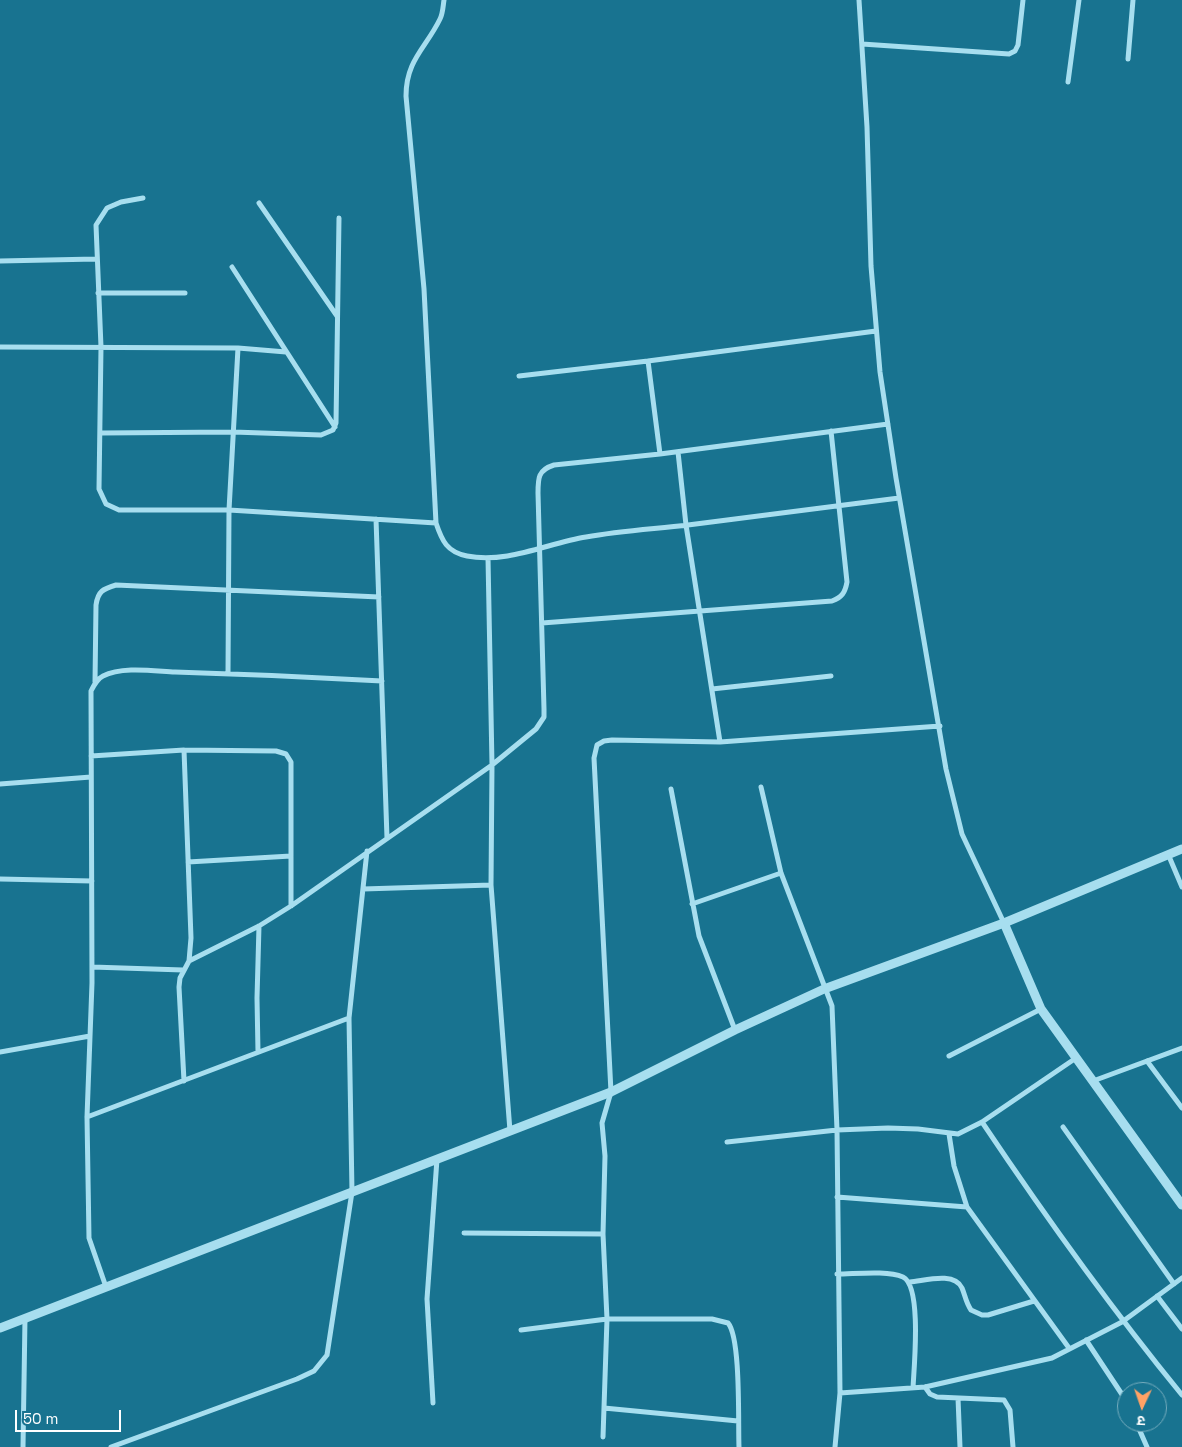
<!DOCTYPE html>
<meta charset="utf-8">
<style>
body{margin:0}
#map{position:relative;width:1182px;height:1447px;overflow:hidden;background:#187390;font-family:"Space Grotesk","Noto Sans Devanagari",sans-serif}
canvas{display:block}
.north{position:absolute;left:1117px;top:1382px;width:50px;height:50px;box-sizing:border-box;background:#187390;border:1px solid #74abbc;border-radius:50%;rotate:183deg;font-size:14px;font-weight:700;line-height:20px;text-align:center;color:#fff}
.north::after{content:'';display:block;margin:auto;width:18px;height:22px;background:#ffa265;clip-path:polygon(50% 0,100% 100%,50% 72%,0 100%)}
.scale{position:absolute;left:15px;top:1410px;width:106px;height:22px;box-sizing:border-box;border:2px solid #fff;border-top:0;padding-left:6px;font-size:15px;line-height:18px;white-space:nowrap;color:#fff;-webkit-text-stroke:4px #187390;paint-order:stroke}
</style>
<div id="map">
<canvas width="1182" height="1447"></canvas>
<div class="north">उ</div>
<div class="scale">50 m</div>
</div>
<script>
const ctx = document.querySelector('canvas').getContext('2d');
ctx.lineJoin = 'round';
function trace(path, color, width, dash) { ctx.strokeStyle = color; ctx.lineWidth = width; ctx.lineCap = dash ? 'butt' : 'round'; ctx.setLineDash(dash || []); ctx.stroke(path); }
trace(new Path2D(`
 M444 0C443 6 443 13 440 19 426 48 406 60 406 96L424 289 436 523C442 541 447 552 467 556 507 564 548 543 586 537 620 531 654 529 688 525 758 516 829 507 899 498
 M859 0 867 127 871 266 880 372 896 478 946 769 962 834 1004 923
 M862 44 1009 54 1015 51 1018 45 1023 0
 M1128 59 1133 0
 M1068 82 1079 0
 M143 198 121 202 107 208 96 225 101 347 99 489 106 504 119 510H229L436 523
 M259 203 337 316
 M0 261 96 259
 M232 267 335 427
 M98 293H185
 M0 347 238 348 286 352
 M648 361 660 454
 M519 376 648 361 876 331
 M101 433 233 432 321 435 333 430 336 423 339 218
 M678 452 686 525 720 742
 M376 519 387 838
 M488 558 492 765 491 885 510 1131
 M542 623 832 601C842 597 845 593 847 582L831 431
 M228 673 229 510 238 348
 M95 682 96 605C98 591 103 589 116 585L379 597
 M712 689 831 676
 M184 750 191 938 189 961 180 978 179 987 184 1081
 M91 756 184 750 276 751 286 754 291 762V906
 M0 784 91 777
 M761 787 781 873 832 1006 837 1130 840 1393 835 1447
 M671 789 699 936 735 1030
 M1168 854 1182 887
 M188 862 291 856
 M0 879 92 881
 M363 889 491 885
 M692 904 781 873
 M189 961 259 926 291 906 492 765 536 729 544 717V709L538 493C538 478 538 470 554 465L660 454 888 424
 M92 967 183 970
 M0 1052 90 1036
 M258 1052 257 998 259 926
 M949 1056 1041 1009
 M1147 1061 1182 1108
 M1093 1081 1182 1048
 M87 1117 349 1018
 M982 1122C1045 1216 1110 1307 1182 1395
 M1063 1127 1174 1284
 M949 1134 954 1166 967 1207 1069 1348
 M727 1142 837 1130 888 1128 918 1129 958 1134 982 1122 1076 1058
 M837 1197 967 1207
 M464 1233 603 1234
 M837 1274C855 1274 887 1270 903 1277 922 1286 914 1367 913 1388
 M910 1282C924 1281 954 1271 962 1288 965 1295 966 1303 971 1310L982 1315H988L1034 1301
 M106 1287 89 1238 87 1117 92 983 91 691C94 685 97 679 103 676 122 666 154 671 175 672 244 674 313 677 382 681
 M1157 1296 1182 1329
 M521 1330 607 1319H712L728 1323C741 1338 738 1423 739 1447
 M1086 1340 1127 1402
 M925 1387 930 1394 937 1397 1004 1400 1010 1410 1013 1447
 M840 1393 925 1387 1052 1358 1122 1322 1182 1278
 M958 1398 960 1447
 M433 1403 427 1299 437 1159
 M604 1408 738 1421
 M1136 1422 1147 1447
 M603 1437 607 1319 603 1234 605 1156 602 1123 611 1092 594 758 597 745 604 741 612 740 720 742 940 726
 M23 1447 25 1318
 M111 1447 297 1379 314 1371 327 1355 352 1192 349 1018 367 851`), '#a7deef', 5);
trace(new Path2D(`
 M1004 923 1041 1009 1182 1205
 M0 1328 611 1092 735 1030 824 989 1004 923 1182 849`), '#a7deef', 9);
</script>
